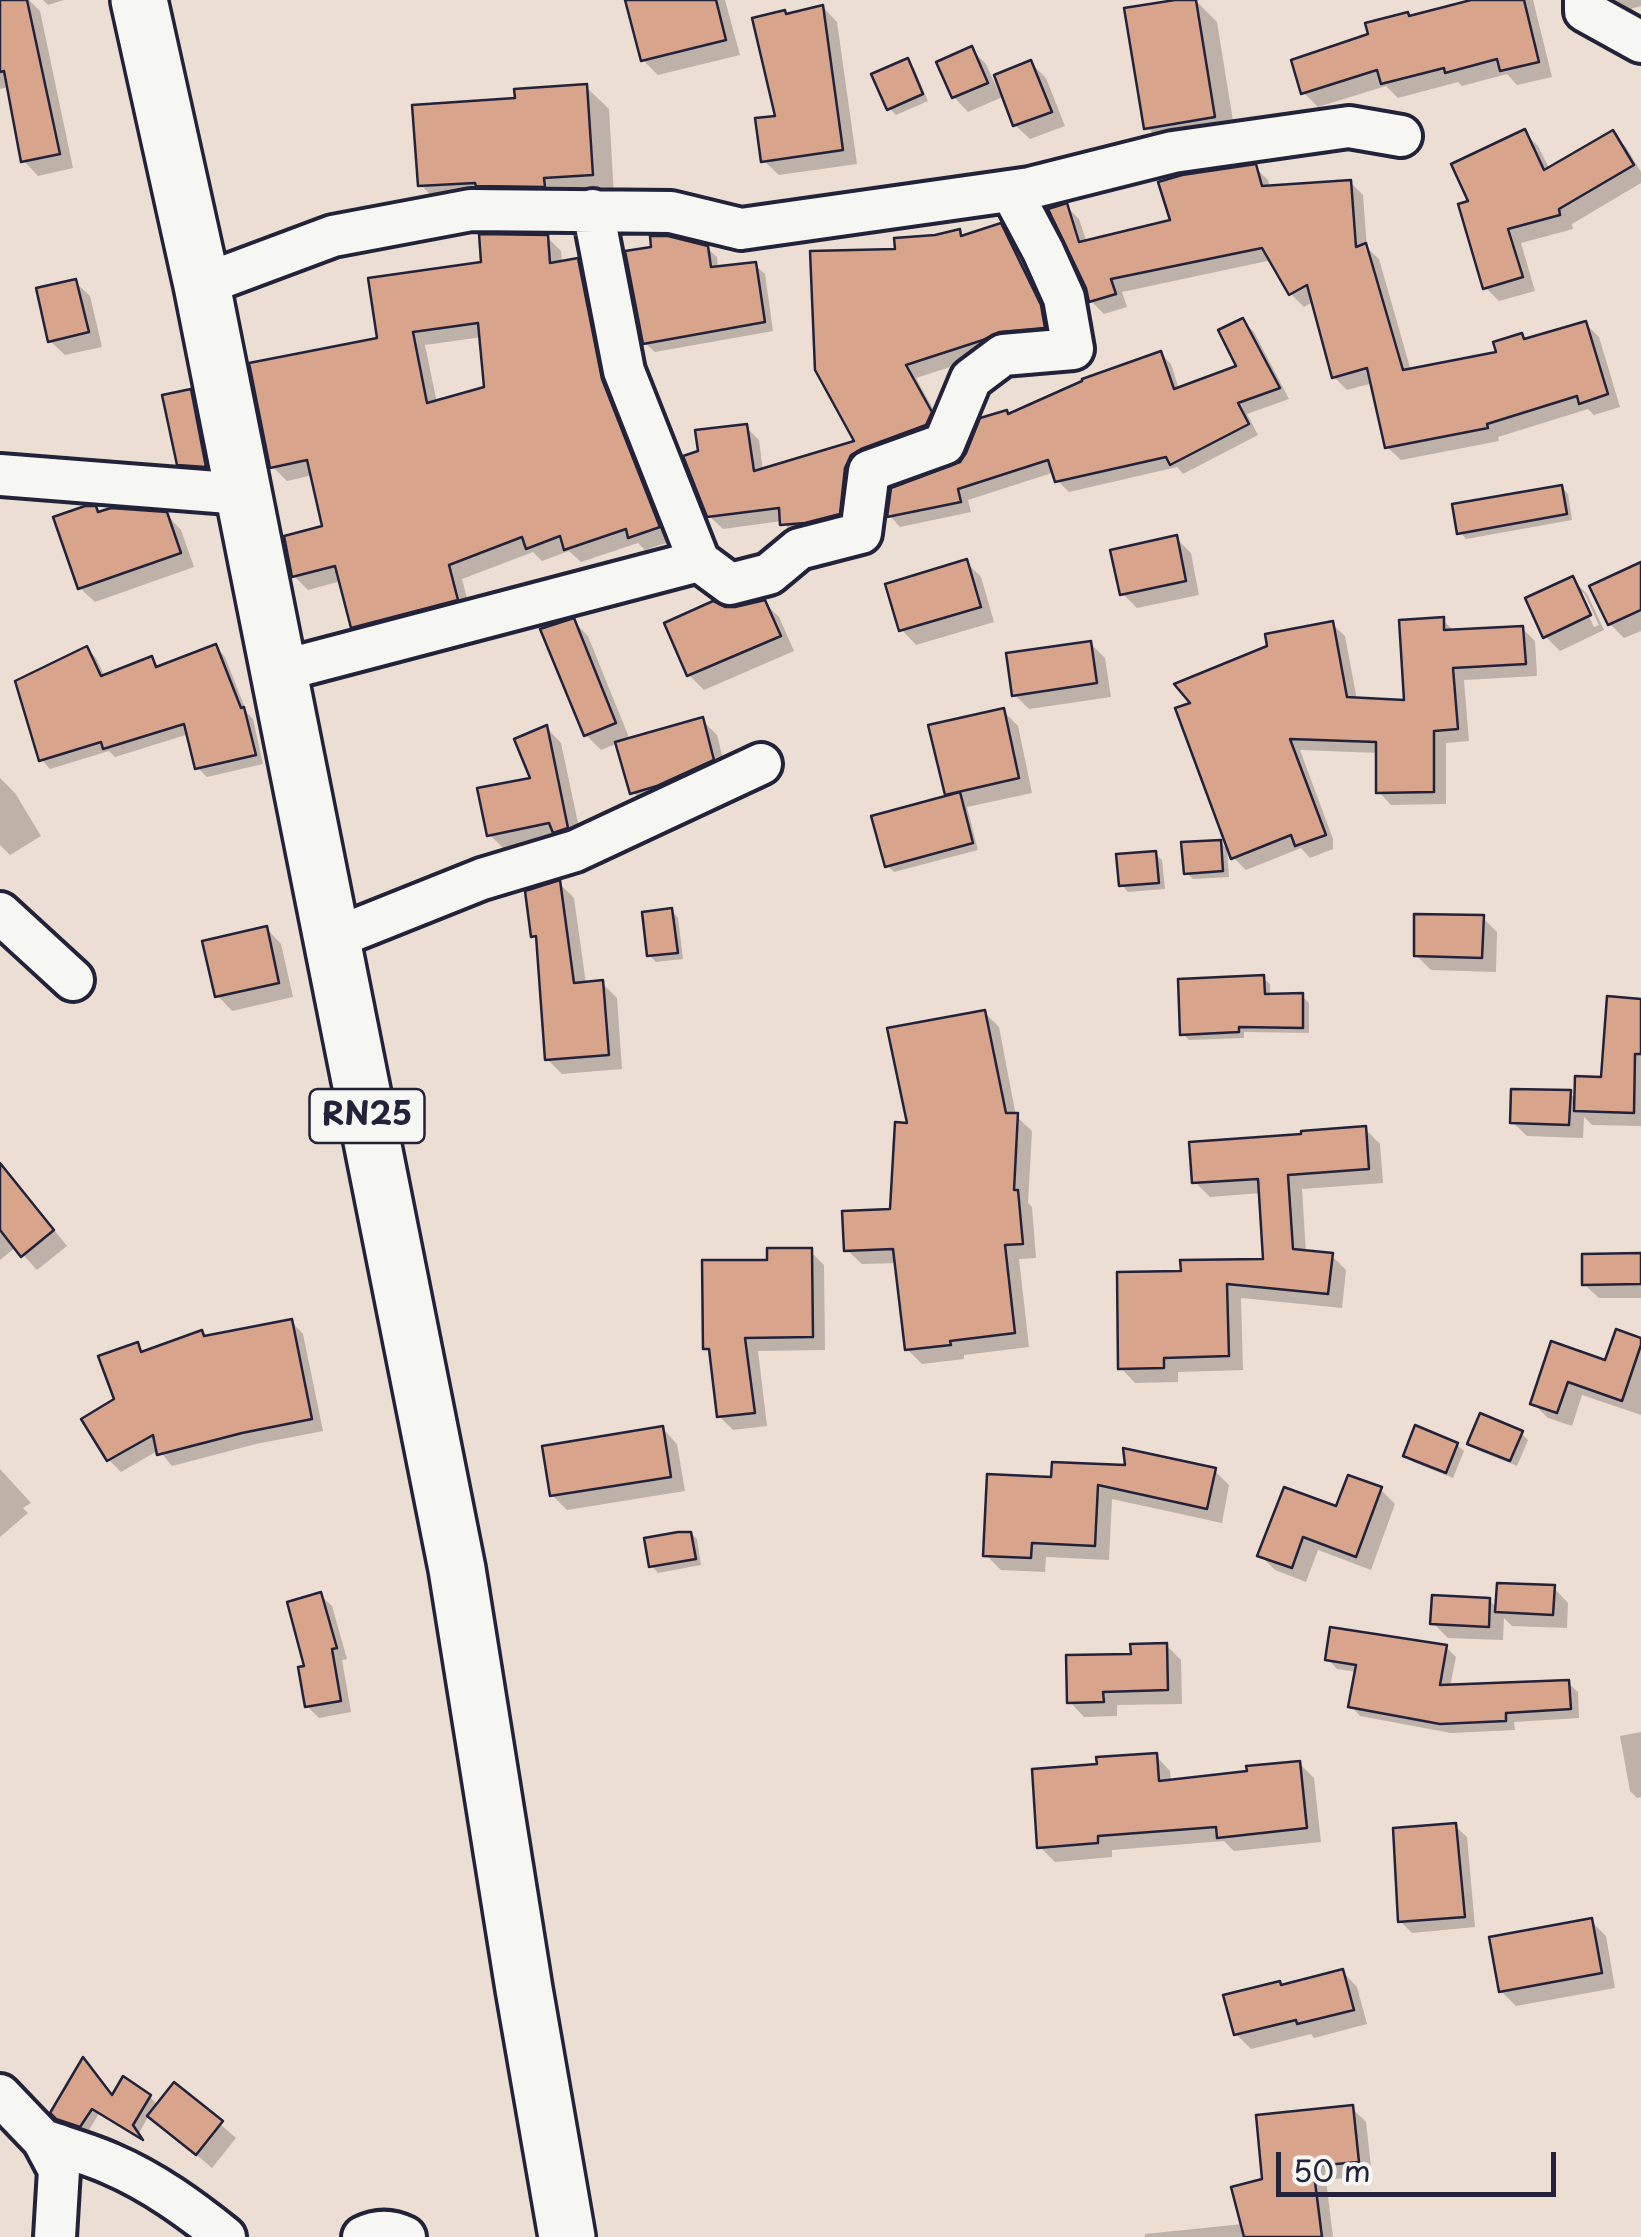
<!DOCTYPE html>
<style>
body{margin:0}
#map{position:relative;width:1641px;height:2237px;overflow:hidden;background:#edded3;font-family:"Playpen Sans",sans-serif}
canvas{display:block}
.scale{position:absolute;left:1276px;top:2152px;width:280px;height:45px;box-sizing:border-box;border:5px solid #22223b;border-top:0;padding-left:12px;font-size:30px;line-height:35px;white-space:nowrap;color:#22223b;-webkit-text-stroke:8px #f6f6f2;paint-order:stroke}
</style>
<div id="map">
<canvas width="1641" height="2237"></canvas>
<div class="scale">50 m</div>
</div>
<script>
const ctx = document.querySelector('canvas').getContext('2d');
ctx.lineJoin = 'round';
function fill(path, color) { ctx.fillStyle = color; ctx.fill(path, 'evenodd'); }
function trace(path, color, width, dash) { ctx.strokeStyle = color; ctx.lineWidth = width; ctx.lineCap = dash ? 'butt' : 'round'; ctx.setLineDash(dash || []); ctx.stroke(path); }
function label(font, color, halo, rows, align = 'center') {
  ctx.font = font + ' "Playpen Sans",sans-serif'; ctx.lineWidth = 8; ctx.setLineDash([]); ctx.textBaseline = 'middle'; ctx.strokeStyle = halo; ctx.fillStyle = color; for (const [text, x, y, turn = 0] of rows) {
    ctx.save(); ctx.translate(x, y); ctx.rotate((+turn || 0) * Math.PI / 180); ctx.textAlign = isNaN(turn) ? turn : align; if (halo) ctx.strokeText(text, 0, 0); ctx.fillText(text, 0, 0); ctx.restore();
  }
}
fill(new Path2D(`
 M29 0 40 11 73 168 38 176 24 161 9 87 0 89V1Z
 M43 0H64L48 5Z
 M627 0H725L740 55 658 75 643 60Z
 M1190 0H1195L1217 22 1236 139 1169 150 1147 127Z
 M1482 0H1533L1552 77 1517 85 1507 74 1462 86 1458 82 1398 98 1386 86 1318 107 1303 92 1371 36 1410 18Z
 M1615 0H1641V6L1630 9Z
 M823 7 837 22 857 164 779 175 764 161 778 118Z
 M971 49 986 64 1001 97 1005 96 1031 63 1046 78 1065 126 1030 139 1015 125 1005 96 968 112 954 97Z
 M907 61 914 68 928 101 896 115 889 108Z
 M586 87 609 109 614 197 443 208 421 185 518 100Z
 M1524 132 1538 146 1550 170 1612 133 1626 147 1641 172V183L1572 224 1573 229 1521 243 1535 291 1499 301 1485 287 1472 203Z
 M1255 167 1268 180 1270 188 1350 182 1363 195 1367 248 1379 259 1411 371 1499 354 1521 336 1527 341 1586 324 1599 337 1620 407 1594 415 1588 409 1498 437 1499 441 1401 460 1387 447 1373 383 1347 390 1334 377 1314 301 1304 307 1291 294 1272 260 1122 292 1127 307 1104 314 1091 301 1066 206 1079 219 1087 243 1173 222Z
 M1001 226 1014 239 1053 320 1057 340 997 352 916 378 943 427 874 461 852 526 796 537 782 521 723 529 709 516 746 427 759 440 763 471 858 443 897 252 959 232 964 237Z
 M547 237 561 251 562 263 577 261 591 275 672 541 645 550 638 543 581 562 569 551 542 561 533 552 462 579 471 613 368 640 354 626 341 581 308 590 294 576 325 528 313 475 287 481 273 467 380 340 484 264ZM482 337 486 388 437 403 425 345Z
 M707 248 717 257 718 269 755 265 765 274 773 331 655 352 645 343Z
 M75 282 90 296 102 347 65 355 50 341Z
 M1243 321 1254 332 1289 399 1247 414 1258 435 1183 474 1177 467 1069 492 1058 481 1055 472 968 500 971 512 900 527 890 516 961 464 1010 416 1160 353 1171 364 1179 389 1239 368Z
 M190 392 205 407 220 481 194 479 179 464Z
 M1562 487 1568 494 1572 520 1466 539 1460 532Z
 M95 509 100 514H166L181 530 194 567 95 602 80 588Z
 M1176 538 1191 553 1199 595 1137 608 1122 593Z
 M966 562 981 577 994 622 916 645 902 630Z
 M1641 572V631L1624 638 1610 624Z
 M1572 579 1587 594 1604 630 1560 651 1545 636ZM1578 593H1584L1599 625 1594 627Z
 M764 602 779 617 794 651 704 690 689 675 724 610Z
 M1443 620 1455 632 1522 628 1535 641 1537 676 1464 680 1469 741 1446 743V804L1391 805 1379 792V753L1300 750 1333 839V849L1310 858 1301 848 1246 870 1233 857 1332 624 1345 636 1357 700 1407 702Z
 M573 621 588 636 630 740 702 720 717 735 727 775 647 807 633 792 618 743 601 750 586 735 544 631Z
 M1090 643 1105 658 1111 697 1029 709 1015 695Z
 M216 647 225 657 247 713 253 719 263 764 207 777 198 768 189 734 115 757 109 751 50 769 41 759 87 649 96 658 105 677 151 659 161 668Z
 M1003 711 1018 726 1032 793 967 807 978 850 894 872 888 866 951 797 947 794Z
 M547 728 561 743 582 842 562 837 504 849 489 834 533 779Z
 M0 778 15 793 41 836 10 855 0 845Z
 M1220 842 1227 849 1229 877 1193 879 1186 872Z
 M1155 854 1162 860 1165 889 1128 892 1122 885Z
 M559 883 574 898 586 984 602 983 617 998 622 1069 562 1074 547 1059 539 941 533 936Z
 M672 911 678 918 683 959 656 962 649 955Z
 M1482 917 1497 932 1496 972 1431 970 1416 955Z
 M267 929 281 944 293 997 232 1011 218 996Z
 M1263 978 1270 984V997L1302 996 1309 1003V1033L1244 1032V1038L1189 1040 1183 1034Z
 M1641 1001V1126L1592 1125 1584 1117 1583 1138 1527 1136 1512 1122 1570 1093 1577 1100 1604 1080Z
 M984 1012 999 1027 1016 1116 1032 1131 1028 1203 1032 1207 1036 1258 1019 1259 1029 1347 964 1355V1359L922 1364 907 1349 897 1263 862 1264 847 1250 893 1211 910 1126Z
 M1365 1129 1380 1144 1383 1183 1302 1189 1306 1253 1331 1255 1346 1270 1342 1308 1241 1298 1243 1370 1178 1372V1382L1135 1383 1121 1368 1183 1274 1266 1261 1261 1193 1210 1197 1195 1182Z
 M0 1180 21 1189 67 1246 37 1270 16 1247 0 1260Z
 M810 1251 824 1265 825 1350 758 1351 767 1426 733 1430 719 1416 712 1354 705 1348 769 1262Z
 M1641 1256V1298H1599L1584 1284Z
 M291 1321 303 1334 323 1431 256 1444 172 1466 159 1450 121 1472 109 1460 117 1401 137 1345 145 1353 201 1333 206 1338Z
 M1641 1340V1415L1582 1395 1572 1426 1548 1418 1533 1403 1553 1345 1607 1363Z
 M663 1429 677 1444 685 1491 567 1510 552 1495Z
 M1521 1433 1528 1440 1517 1466 1477 1450 1470 1444Z
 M1457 1445 1464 1451 1453 1478 1413 1462 1406 1456Z
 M0 1469 31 1503 23 1508 28 1513 0 1537Z
 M1214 1470 1229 1485 1222 1523 1112 1499 1109 1560 1046 1557 1045 1572 1001 1570 986 1555 1053 1479Z
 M1380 1489 1395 1504 1371 1570 1318 1550 1306 1582 1275 1570 1260 1555Z
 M690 1532 697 1539 701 1565 658 1573 652 1566Z
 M1554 1588 1568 1603 1567 1628 1512 1626 1504 1618 1503 1640 1448 1638 1433 1623 1489 1600 1497 1608Z
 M320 1595 332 1606 347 1659 342 1660 351 1712 319 1718 307 1706V1667Z
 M1166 1645 1181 1660 1182 1704 1117 1705V1716L1084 1717 1070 1702 1133 1656Z
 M1446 1647 1456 1657 1450 1687 1568 1683 1578 1692 1579 1718 1514 1722 1515 1730 1451 1733 1360 1716 1351 1706 1357 1672 1337 1669 1328 1659Z
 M1641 1732V1797L1637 1798 1630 1791 1620 1736Z
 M1156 1756 1170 1771 1171 1782 1249 1773 1299 1763 1314 1778 1321 1842 1234 1851 1224 1841 1112 1850V1857L1055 1862 1040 1847 1099 1767Z
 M1455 1826 1467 1837 1475 1927 1412 1933 1400 1921Z
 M1591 1921 1606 1936 1615 1988 1516 2006 1501 1991Z
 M1343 1972 1357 1987 1367 2024 1314 2038 1311 2034 1251 2049 1236 2034 1283 1987Z
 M175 2085 236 2138 212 2168 149 2115 139 2133 143 2141 99 2113 88 2132 66 2125 53 2112 113 2098 150 2097 158 2105Z
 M1352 2108 1366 2122 1372 2175 1326 2180 1333 2237H1145V2234L1243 2224 1265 2181Z`), '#0003');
const building = new Path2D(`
 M0 0H27L60 154 21 162 4 71 0 72Z
 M625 0H716L726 40 641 61Z
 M1175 0H1196L1215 117 1144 129 1124 8Z
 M1471 0H1524L1539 62 1500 71 1497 59 1445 73 1444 68 1381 84 1377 70 1301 94 1291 60 1368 34 1365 23 1408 12 1409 16Z
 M823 5 843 150 761 162 755 118 775 116 752 18 785 10 786 14Z
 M972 46 988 83 952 98 936 62Z
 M908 58 923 94 887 110 871 74Z
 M1031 60 1052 112 1013 126 994 75Z
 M587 84 593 175 544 178 545 187 476 186 475 183 418 186 412 105 515 98 514 89Z
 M1525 129 1544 170 1613 130 1634 165 1559 209 1560 215 1508 229 1523 277 1483 289 1458 204 1468 201 1451 164Z
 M1256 164 1262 186 1351 180 1356 247 1366 243 1403 370 1496 352 1493 342 1522 333 1524 339 1586 321 1608 394 1579 404 1577 396 1487 424 1488 428 1385 448 1367 368 1332 378 1307 285 1289 295 1262 248 1111 279 1116 294 1089 302 1086 288 1048 209 1067 203 1079 242 1170 220 1158 182 1182 175Z
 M1001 223 1041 305 1045 328 1000 332 983 340 906 365 932 412 926 425 861 449 851 455 845 468 840 514 805 523 780 525 779 508 707 517 683 456 698 451 695 430 747 424 754 471 854 441 815 370 810 251 895 249 894 238 935 235 960 229 961 236Z
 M479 234 548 235 550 263 578 258 602 379 660 527 628 538 626 529 564 550 560 536 526 549 522 537 449 565 458 600 351 628 335 566 292 577 284 536 322 526 307 460 270 468 249 363 377 338 368 278 481 262ZM478 323 484 387 427 403 413 332Z
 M650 236H668L708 246 711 267 756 262 765 322 643 344 625 251 651 247Z
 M76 279 89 332 48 342 36 288Z
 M1243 318 1280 388 1238 403 1249 424 1170 465 1166 457 1055 482 1048 460 958 489 961 502 887 517 891 488 960 462 966 453 980 418 1007 410 1008 414 1082 381V379L1161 351 1174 389 1236 366 1218 330Z
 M191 389 206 467 177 465 162 395Z
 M1562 485 1567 514 1457 534 1452 504Z
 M85 506H96L98 512 111 508 167 512 181 553 78 589 53 517Z
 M1177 535 1186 581 1120 595 1110 550Z
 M967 559 981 607 899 631 885 584Z
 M1641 562V610L1608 625 1589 586Z
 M1573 576 1591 615 1543 638 1525 598Z
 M765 600 781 636 687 676 664 623 713 601 725 607H735Z
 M1444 617V630L1523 626 1526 664 1453 668 1458 729 1434 731V792L1376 793V742L1290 739 1326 835 1295 846 1291 835 1231 859 1175 708 1190 703 1174 684 1267 646 1265 634 1333 621 1347 697 1404 700 1399 620Z
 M574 618 616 723 584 736 540 629Z
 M1091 641 1097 683 1012 696 1006 653Z
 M216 644 241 708 244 707 256 755 195 769 184 724 103 749 101 742 39 761 15 681 87 646 101 676 152 656 156 667Z
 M1004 708 1019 778 945 795 928 725Z
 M703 717 714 760 657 786 630 794 615 742Z
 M547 725 568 828 553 833 549 823 487 836 477 788 530 778 514 739Z
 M960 792 973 843 885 867 871 816Z
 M1221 840 1223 871 1184 874 1181 842Z
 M1156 851 1159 883 1119 886 1116 854Z
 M560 880 574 983 603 980 609 1055 545 1060 536 936 531 937 525 891Z
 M672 908 678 953 647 956 642 912Z
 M1414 914 1484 915 1482 958 1414 956Z
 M267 926 279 983 215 997 202 941Z
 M1264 975 1265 994 1303 993V1028L1239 1027V1032L1180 1035 1178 979Z
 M1607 996 1641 999V1054H1635L1634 1113 1574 1111 1575 1076 1601 1077Z
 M985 1010 1006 1113H1018L1014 1190H1018L1023 1244 1005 1245 1015 1333 950 1341 951 1345 905 1350 893 1249 844 1251 842 1211 890 1209 895 1122 907 1123 887 1028Z
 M1511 1089 1571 1090 1569 1125 1510 1123Z
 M1366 1126 1369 1169 1288 1175 1293 1249 1333 1253 1328 1294 1227 1284 1229 1356 1164 1358V1368L1118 1369 1117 1272 1181 1271 1180 1260 1263 1259 1258 1179 1192 1183 1189 1142 1301 1134V1131Z
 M0 1163 54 1230 21 1257 0 1230Z
 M767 1248H812L813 1337 745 1338 755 1413 717 1417 709 1349H703L702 1260H767Z
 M1641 1253V1284L1582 1285V1254Z
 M292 1319 312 1419 242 1433 157 1455 153 1435 107 1461 81 1419 114 1399 98 1356 138 1342 141 1352 202 1330 204 1336Z
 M1616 1329 1641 1338V1345L1622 1401 1568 1382 1557 1413 1530 1404 1551 1341 1605 1360Z
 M1480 1413 1523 1431 1510 1461 1467 1444Z
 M1415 1425 1458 1443 1446 1473 1403 1456Z
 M663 1426 671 1477 550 1496 542 1446Z
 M1123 1448 1216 1468 1207 1509 1098 1485 1095 1546 1032 1543 1031 1558 983 1556 987 1474 1051 1477 1052 1462 1125 1465Z
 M1348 1475 1382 1487 1356 1557 1303 1537 1292 1568 1257 1556 1284 1487 1336 1506Z
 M678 1532H691L696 1559 649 1567 644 1538Z
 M1497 1583 1555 1585 1553 1615 1495 1612Z
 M321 1592 337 1648 332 1649 341 1701 305 1707 298 1667 304 1666 287 1602Z
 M1432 1595 1490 1598 1489 1627 1430 1624Z
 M1330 1627 1447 1645 1440 1685 1569 1680 1571 1709 1506 1713V1721L1440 1724 1348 1707 1356 1665 1325 1660Z
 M1167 1643 1168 1690 1103 1692 1104 1702 1067 1703 1066 1655 1131 1654 1130 1644Z
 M1157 1753 1159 1781 1247 1771 1246 1766 1300 1761 1307 1828 1217 1838 1216 1827 1098 1836V1843L1037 1848 1032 1769 1097 1764 1096 1757Z
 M1456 1823 1465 1917 1398 1922 1393 1828Z
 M1592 1918 1602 1973 1499 1992 1489 1937Z
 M1343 1969 1354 2010 1297 2024 1296 2020 1234 2035 1223 1995 1280 1981 1281 1985Z
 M83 2057 112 2095 123 2076 151 2095 133 2125 143 2140 92 2109 80 2127 56 2119 50 2113Z
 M174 2082 223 2121 196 2155 147 2116Z
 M1353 2105 1359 2162 1313 2166 1322 2237H1244L1231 2187 1262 2179 1256 2115Z`);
fill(building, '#d8a58c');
trace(building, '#22223b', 2.5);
const minor = new Path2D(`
 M1585 0V11L1641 42
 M593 210 624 371 699 561
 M202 285 333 236 471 210 671 212 741 229 1030 188 1173 152 1349 127 1401 136
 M0 475 242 494
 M280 671 699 561 730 584 769 574 799 549 861 533 869 471 944 444 971 379 1003 355 1073 349 1064 298 1043 251 1011 191
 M0 913 73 980
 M332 939 482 879 575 851 761 764
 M0 2095 43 2140 59 2170 55 2237
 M43 2140C66 2148 89 2154 111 2164 153 2182 190 2209 225 2237
 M363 2237C377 2230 391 2230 405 2237`);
const primary = new Path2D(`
 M139 0 202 285 457 1569 524 1989 567 2237`);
trace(minor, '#22223b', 48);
trace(primary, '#22223b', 62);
trace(minor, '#f6f6f2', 40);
trace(primary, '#f6f6f2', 55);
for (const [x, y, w] of [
 [367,1116,115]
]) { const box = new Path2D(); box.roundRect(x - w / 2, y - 27, w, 54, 8); ctx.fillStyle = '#f6f6f2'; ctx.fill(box); trace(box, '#22223b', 2.5); }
label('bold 32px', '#22223b', null, [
 ["RN25",367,1116]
]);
</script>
